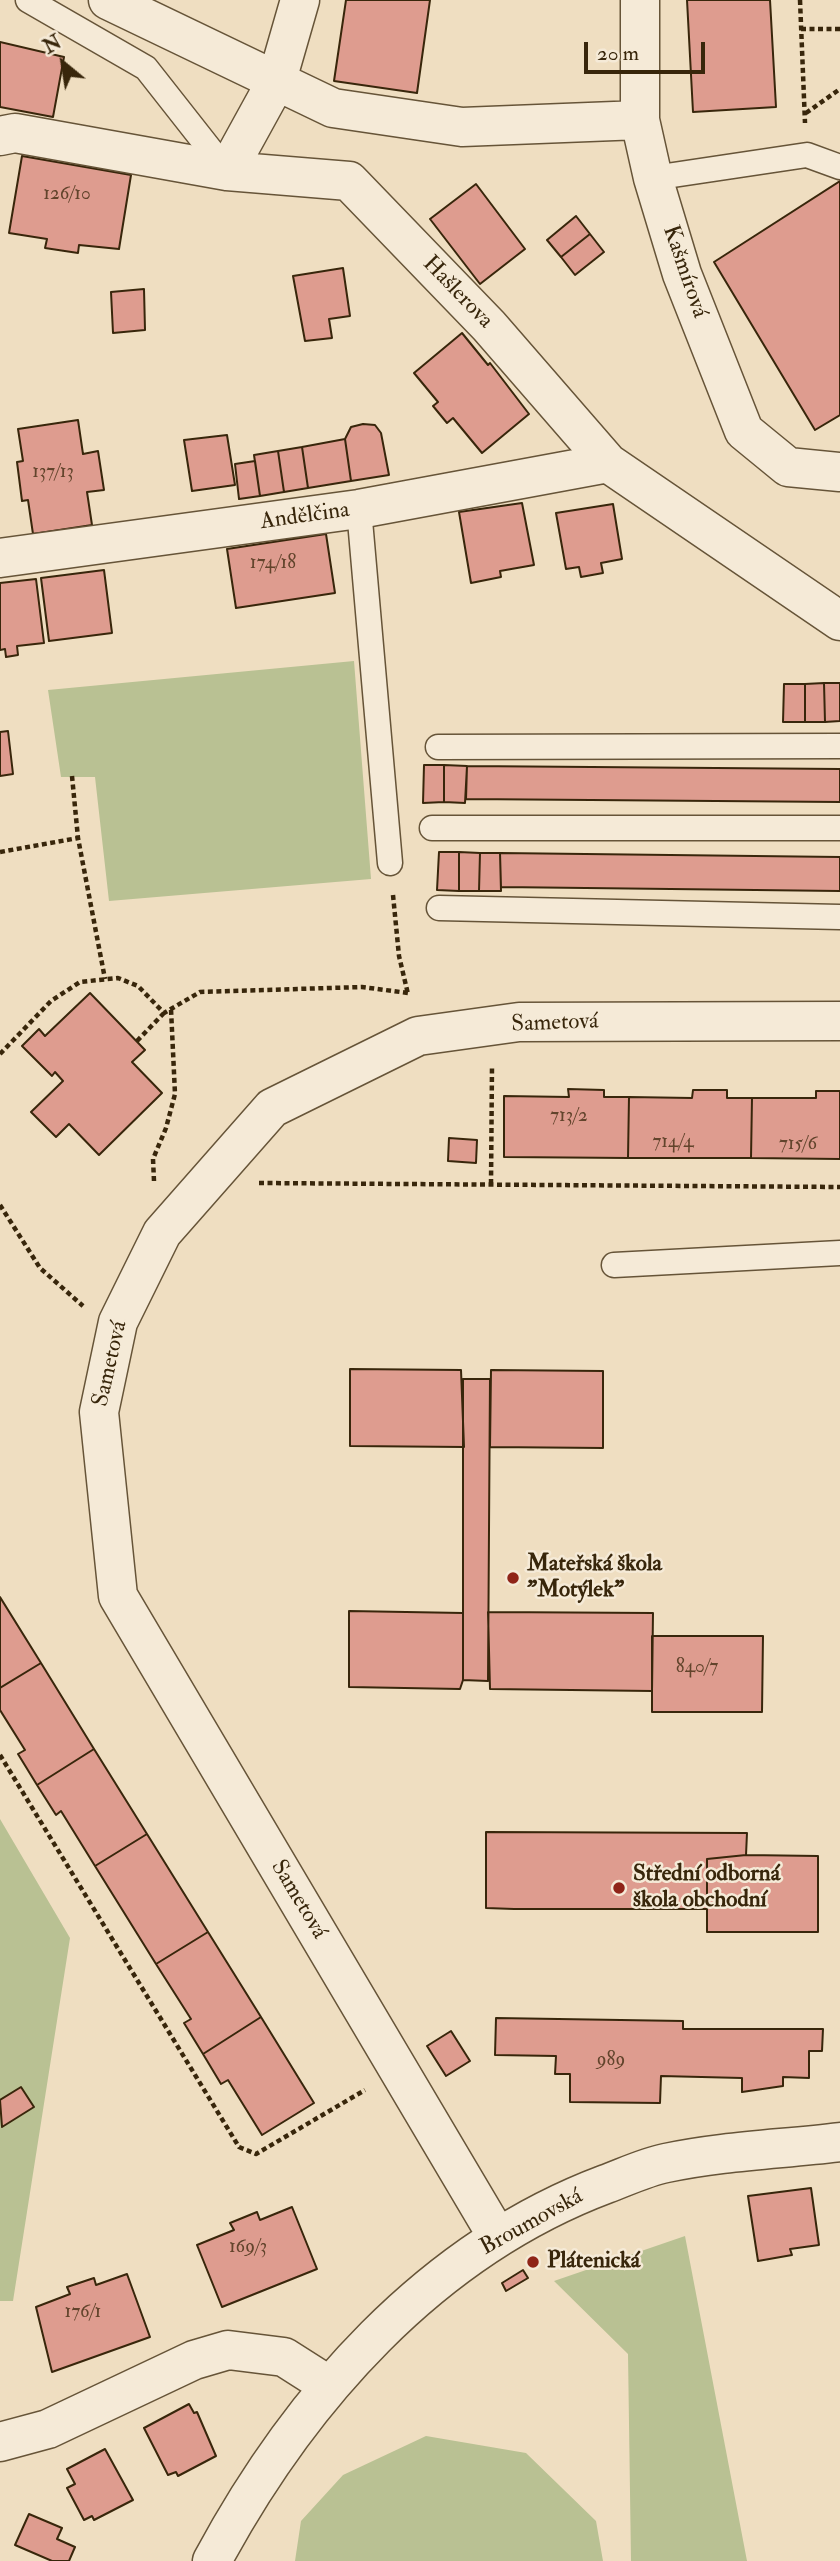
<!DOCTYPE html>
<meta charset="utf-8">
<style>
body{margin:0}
#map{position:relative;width:840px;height:2561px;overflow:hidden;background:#efdec1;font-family:"IM FELL Double Pica",serif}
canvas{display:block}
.north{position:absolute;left:28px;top:28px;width:70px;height:70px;-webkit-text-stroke:5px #f5ead7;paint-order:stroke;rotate:330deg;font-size:19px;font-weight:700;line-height:28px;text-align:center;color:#38260b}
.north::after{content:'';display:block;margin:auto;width:24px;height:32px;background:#38260b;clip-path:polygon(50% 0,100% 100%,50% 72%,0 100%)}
.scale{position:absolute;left:584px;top:42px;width:121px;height:32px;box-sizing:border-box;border:4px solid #38260b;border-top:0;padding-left:9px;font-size:21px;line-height:24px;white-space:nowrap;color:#38260b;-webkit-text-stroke:5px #f5ead7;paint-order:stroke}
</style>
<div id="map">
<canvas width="840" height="2561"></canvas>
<div class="north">N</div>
<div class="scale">20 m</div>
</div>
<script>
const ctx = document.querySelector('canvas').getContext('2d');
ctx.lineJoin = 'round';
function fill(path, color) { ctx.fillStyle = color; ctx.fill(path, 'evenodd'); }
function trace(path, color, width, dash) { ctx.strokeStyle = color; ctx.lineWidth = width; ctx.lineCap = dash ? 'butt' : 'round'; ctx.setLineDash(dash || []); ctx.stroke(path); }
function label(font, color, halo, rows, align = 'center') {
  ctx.font = font + ' "IM FELL Double Pica",serif'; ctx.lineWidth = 5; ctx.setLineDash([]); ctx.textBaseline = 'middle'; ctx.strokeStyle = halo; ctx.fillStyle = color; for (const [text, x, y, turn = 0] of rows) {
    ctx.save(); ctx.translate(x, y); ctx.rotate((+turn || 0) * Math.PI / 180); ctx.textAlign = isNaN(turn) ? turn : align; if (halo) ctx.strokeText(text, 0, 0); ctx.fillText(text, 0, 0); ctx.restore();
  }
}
fill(new Path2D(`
 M354 661 371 879 109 901 95 777H61L48 690Z
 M0 1819 70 1938 13 2301H0Z
 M685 2236 747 2561H631L628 2354 554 2281Z
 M426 2436 526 2453 596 2521 603 2561H295L301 2521 343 2475Z`), '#b9c193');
const building = new Path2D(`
 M346 0H430L417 93 334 81Z
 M687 0H770L776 107 693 112Z
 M0 42 64 57 53 117 0 107Z
 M22 156 131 175 119 249 79 245 78 253 45 248 47 239 9 233Z
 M840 181V415L815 430 714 262Z
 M476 184 525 249 480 284 430 219Z
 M576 216 590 234 561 257 547 240Z
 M590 234 604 252 575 275 561 257Z
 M343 268 350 316 329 319 332 338 305 341 293 276Z
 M144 289 145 330 113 333 111 292Z
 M462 333 488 365 490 363 529 414 482 453 453 418 447 423 433 406 438 402 414 373Z
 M78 420 83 454 98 451 104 490 87 492 92 525 33 534 28 500 22 501 17 462 23 461 18 429Z
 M363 424 375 425 381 433 389 475 351 481 345 439 351 427Z
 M227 435 235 485 192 491 184 440Z
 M345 439 351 481 308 488 302 447Z
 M302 447 308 488 284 492 278 451Z
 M278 451 284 492 260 496 254 455Z
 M255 461 260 496 239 499 235 464Z
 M522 503 534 565 500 571 501 577 471 583 459 512Z
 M613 504 622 559 601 563 603 573 581 577 579 567 566 569 556 513Z
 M326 534 335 593 236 608 227 549Z
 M104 570 112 633 49 641 41 578Z
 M36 579 44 643 17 646 18 655 6 657 5 649 0 650V583Z
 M824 683 825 722H805V684Z
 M824 683H840V721L825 722Z
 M784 684H805V722H783Z
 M8 731 13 774 0 776V732Z
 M424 765H444V802L423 803Z
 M444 765 467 766 465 803 444 802Z
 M467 766 840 769V802L466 799Z
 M439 852H459V891L437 890Z
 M459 852 480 853 479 891H459Z
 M480 853H500L501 891H479Z
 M500 853 840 857V891L501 887Z
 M90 993 145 1050 132 1062 162 1093 99 1155 69 1124 56 1137 31 1112 63 1081 55 1072 52 1076 22 1046 39 1029 45 1036Z
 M568 1089 604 1090V1097H629L628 1158 504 1157V1096L569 1097Z
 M693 1090H727V1098H752L751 1158H628L629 1097 692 1098Z
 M816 1091H840V1159L751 1158 752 1098H816Z
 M449 1138 477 1140 476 1163 448 1161Z
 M350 1369 461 1370 464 1447 350 1446Z
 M491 1370 603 1371V1448L490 1447Z
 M463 1379H490L488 1681 463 1680Z
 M0 1597 41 1663 0 1688Z
 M349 1611 463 1613V1680L460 1689 349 1687Z
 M488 1612 653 1613 652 1691 490 1689Z
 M652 1636H763L762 1712H652Z
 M41 1663 94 1749 37 1785 18 1754 25 1750 0 1710V1688Z
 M94 1749 147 1834 95 1866 61 1811 56 1815 37 1785Z
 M486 1832 747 1833 746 1855 707 1859V1909H514L486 1908Z
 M147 1834 208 1932 156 1964 95 1866Z
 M746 1855 818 1856V1932H707V1859Z
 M208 1932 261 2017 203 2054 184 2023 191 2019 156 1964Z
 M261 2017 314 2103 262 2135 228 2080 221 2084 203 2054Z
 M496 2018 683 2021V2029H823L822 2051H809V2078L783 2077V2086L742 2092V2078L661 2076 660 2103 570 2102V2074H555L556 2056 495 2055Z
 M451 2031 470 2061 446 2076 427 2046Z
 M21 2087 34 2107 2 2127 0 2100Z
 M811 2188 819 2245 790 2249 792 2255 758 2261 748 2196Z
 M292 2207 317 2269 222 2307 197 2245 234 2230 230 2223 257 2212 260 2220Z
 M523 2270 528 2278 506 2291 502 2283Z
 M127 2274 150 2337 52 2372 36 2307 70 2294 67 2287 94 2278 96 2285Z
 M189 2404 194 2413 197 2412 216 2456 178 2476 176 2472 168 2475 144 2428Z
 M105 2449 133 2500 94 2520 92 2516 84 2520 67 2488 75 2484 67 2469Z
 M29 2514 62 2528 57 2539 75 2547 69 2561H52L15 2545Z`);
fill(building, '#de9c8f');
trace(building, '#38260b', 2);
const service = new Path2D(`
 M28 0 146 68 227 171
 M653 178 807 155 840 167
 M359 509 390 863
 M438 747 840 746
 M432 828H840
 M439 908 840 917
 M614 1265 840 1253`);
const minor = new Path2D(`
 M108 0 333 108 462 127 640 120
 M640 0V120L653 178 682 274 744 431 788 467 840 472
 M0 136 15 133 227 171 349 181 489 326 608 463 840 621
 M227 171 277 80 300 0
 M0 558 359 509 608 463
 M497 2236 118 1596 99 1412 118 1322 162 1233 272 1108 418 1036 519 1022 840 1021
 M0 2442 48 2429 194 2360 228 2350 284 2357 328 2385
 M212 2561C299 2399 430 2250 606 2184 625 2177 646 2167 666 2163 722 2151 783 2149 840 2142`);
trace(service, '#665438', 27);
trace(minor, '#665438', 41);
trace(new Path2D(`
 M800 0 805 123
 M801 29H840
 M806 113 840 89
 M72 776 78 838
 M0 852 78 838 105 979
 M393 895 399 956 408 994
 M137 1041 164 1013
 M0 1054 51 1001 80 982 118 978 138 986 164 1013 200 992 362 987 408 993
 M154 1181 153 1159 166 1128 175 1094 171 1009
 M259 1183 840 1187
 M491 1184 492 1066
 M0 1205 40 1268 83 1306
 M0 1755 239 2147 256 2154 365 2090`), '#38260b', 4.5, [5, 3.5]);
trace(service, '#f5ead7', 24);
trace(minor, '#f5ead7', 38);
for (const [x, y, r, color] of [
 [513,1578,7,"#8f2418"],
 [619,1888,7,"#8f2418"],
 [533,2262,7,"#8f2418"]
]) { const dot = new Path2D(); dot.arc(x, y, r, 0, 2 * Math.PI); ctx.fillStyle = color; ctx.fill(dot); trace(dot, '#f5ead7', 2.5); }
label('19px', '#62442c', null, [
 ["126/10",67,195],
 ["137/13",53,473],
 ["174/18",273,564],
 ["713/2",569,1117],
 ["714/4",673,1143],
 ["715/6",798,1145],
 ["840/7",697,1668],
 ["989",611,2061],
 ["169/3",248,2248],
 ["176/1",83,2313]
]);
label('23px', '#38260b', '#f5ead7', [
 ["Kašmírová",684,272,71],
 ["Hašlerova",457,293,46],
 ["Andělčina",305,517,-8],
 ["Sametová",555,1024,-2],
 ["Sametová",111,1364,-77],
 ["Sametová",298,1900,59],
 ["Broumovská",532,2223,-29]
]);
label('bold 23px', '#38260b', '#f5ead7', [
 ["Mateřská škola",527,1565],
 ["\"Motýlek\"",527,1591],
 ["Střední odborná",633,1875],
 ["škola obchodní",633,1901],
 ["Plátenická",547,2262]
], 'left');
</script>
